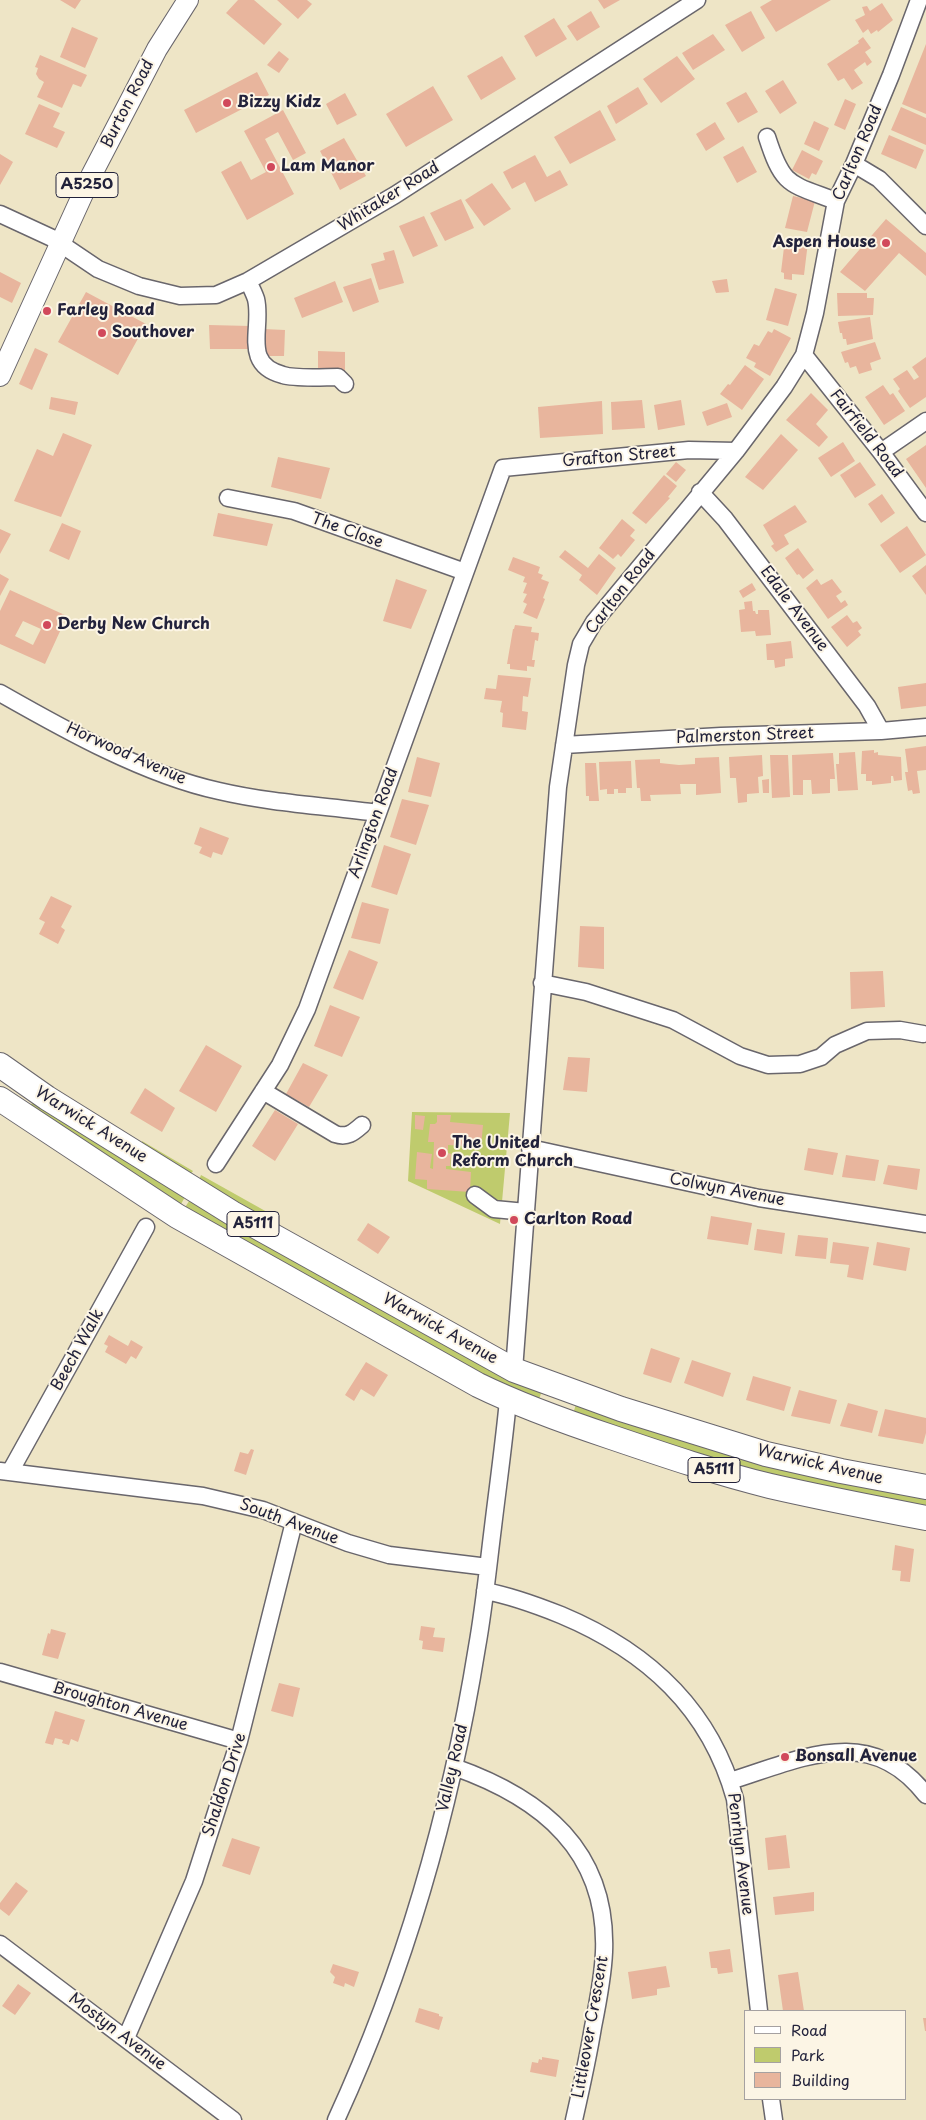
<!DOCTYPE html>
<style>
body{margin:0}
#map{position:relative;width:926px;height:2120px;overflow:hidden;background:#eee5c6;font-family:"Playpen Sans",sans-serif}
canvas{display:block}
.legend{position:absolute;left:744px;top:2010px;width:162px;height:90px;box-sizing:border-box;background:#fcf5e5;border:1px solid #a5a1a1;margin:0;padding:6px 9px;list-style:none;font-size:15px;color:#22223b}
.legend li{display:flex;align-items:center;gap:10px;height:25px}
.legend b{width:25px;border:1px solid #a5a1a1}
</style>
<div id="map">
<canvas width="926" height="2120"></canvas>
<ul class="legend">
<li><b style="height:6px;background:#fff"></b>Road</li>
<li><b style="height:14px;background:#bfcb6d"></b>Park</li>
<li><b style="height:14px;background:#e8b59d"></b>Building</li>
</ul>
</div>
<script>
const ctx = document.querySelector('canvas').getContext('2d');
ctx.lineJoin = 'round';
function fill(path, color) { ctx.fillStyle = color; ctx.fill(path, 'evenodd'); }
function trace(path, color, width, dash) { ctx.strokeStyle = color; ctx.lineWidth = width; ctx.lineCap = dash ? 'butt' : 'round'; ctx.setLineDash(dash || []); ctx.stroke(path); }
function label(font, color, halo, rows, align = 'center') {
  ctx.font = font + ' "Playpen Sans",sans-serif'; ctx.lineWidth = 4; ctx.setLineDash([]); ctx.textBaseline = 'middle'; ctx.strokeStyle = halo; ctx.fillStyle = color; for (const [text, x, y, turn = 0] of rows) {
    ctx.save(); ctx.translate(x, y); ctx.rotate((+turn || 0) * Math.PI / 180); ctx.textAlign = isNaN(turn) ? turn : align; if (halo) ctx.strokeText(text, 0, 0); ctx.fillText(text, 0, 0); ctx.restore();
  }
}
fill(new Path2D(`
 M36 1102 186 1195 180 1206 31 1108V1104Z
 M412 1112 510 1113 500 1224 408 1181Z
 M142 1141 193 1171 190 1175 143 1146Z
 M201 1175 276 1217 273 1223 199 1180Z
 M191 1198 542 1391 538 1402 490 1381 184 1209Z
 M576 1404 926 1496V1508L844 1493 727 1463 573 1414Z`), '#bfcb6d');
fill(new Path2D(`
 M60 0H81L75 9Z
 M238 0H254L282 24 264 45 226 13Z
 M277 0H307L312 4 298 19Z
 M598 0H620L604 9Z
 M772 0H831L776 32 760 7Z
 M882 3 893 20 878 32 877 30 871 34 868 29 863 33 855 20 865 15 862 7 867 6 870 11Z
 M591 11 600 27 577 41 567 26Z
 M751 11 765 38 742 52 725 25Z
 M554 18 567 39 536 57 524 36Z
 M72 27 98 38 85 68 60 57Z
 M713 34 725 50 693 70 682 53Z
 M863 37 871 48 865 52 872 62 867 66 865 62 854 70 863 83 852 90 844 78 838 81 827 64 859 43 858 41Z
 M926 44V114L902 104Z
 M279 51 289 59 279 73 267 65Z
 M40 55 87 75 81 87 73 84 62 108 37 97 44 82 39 79 36 74 38 68 35 67Z
 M502 56 516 79 481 100 467 76Z
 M677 56 695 79 661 103 643 79Z
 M257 72 269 95 196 133 184 110Z
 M783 80 797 103 780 114 765 91Z
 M433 86 453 120 406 147 386 114Z
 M638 87 648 104 616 124 607 106Z
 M746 92 758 112 738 123 726 103Z
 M345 93 357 115 337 125 326 104Z
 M845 99 856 104 845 130 834 125Z
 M39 104 60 113 53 127 65 132 57 148 25 134Z
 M901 107 926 118V145L891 130Z
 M283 110 306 153 293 160 278 132 265 139 294 194 247 220 221 172 241 161 251 180 266 172 244 131Z
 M600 110 616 140 570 164 554 137Z
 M814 121 829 128 819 151 804 144Z
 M715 122 725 139 706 151 696 134Z
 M889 135 924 150 916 169 881 154Z
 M344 138 366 176 340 190 320 151Z
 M743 146 757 172 737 183 723 157Z
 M802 150 823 161 816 175 812 173 809 179 792 170Z
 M0 154 13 162 0 185Z
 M535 155 547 177 560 170 568 185 535 202 525 182 512 189 503 172Z
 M492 183 511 209 484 226 465 200Z
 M793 196 815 201 807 232 785 228Z
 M461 199 474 228 445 241 430 213Z
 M424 216 438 246 413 257 399 226Z
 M886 219 926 253V276L899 253 865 291 840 272Z
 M785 239 808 242 804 275 792 274V280L784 279V273L781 272Z
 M394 250 404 283 379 290 371 264 385 260 383 253Z
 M0 272 21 283 12 303 0 297Z
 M371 278 379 302 353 312 343 287Z
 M727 279 729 292 716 293 712 281Z
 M335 281 343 302 302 318 294 298Z
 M775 288 797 294 788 326 766 320Z
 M86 292 146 324 118 375 58 342Z
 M837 293H867V298H874L873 315 838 316Z
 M870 317 873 339 847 345 846 339H843L842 333H840L838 322Z
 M209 325 250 326 249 349H210Z
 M263 329 285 330 284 356H263Z
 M774 329 791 338 770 376 754 367 756 363 746 358 754 344 759 346 768 331 772 333Z
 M875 342 881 359 870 363 872 370 859 374 856 366 850 368 848 362 845 363 841 352Z
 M35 348 48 354 32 390 19 384Z
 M318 351 345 352V373H318Z
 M926 357V397L910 408 898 391 900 389 893 379 907 370 914 380 919 377 912 367Z
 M745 365 764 379 742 410 720 394 728 384 730 385Z
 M883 385 890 395 893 393 905 411 884 425 865 397Z
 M811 393 828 410 816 424 828 437 819 447 786 420Z
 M51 397 78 402 75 415 49 409Z
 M642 400 645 428 612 430 611 402Z
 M681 400 685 425 658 430 654 405Z
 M602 401 603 434 540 438 538 407Z
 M727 403 732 417 707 426 702 412Z
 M63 433 92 445 61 517 14 501 37 449 53 456Z
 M781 434 798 450 763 490 745 477Z
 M843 442 855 461 831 477 818 458Z
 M926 445V488L906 459Z
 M278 457 330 468 321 499 271 487Z
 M676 462 686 470 676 482 666 474Z
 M860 462 876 485 855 498 840 475Z
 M664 475 677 486 668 497 670 498 646 524 632 513Z
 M882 494 895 513 881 523 868 504Z
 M795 505 807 522 784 535 789 544 776 552 771 546 774 544 763 525Z
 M218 513 273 524 267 546 213 536Z
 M622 519 635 530 630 536 635 540 621 557 618 554 613 559 599 548Z
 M62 523 81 531 69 560 49 551Z
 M907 526 926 555 900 573 880 545Z
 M0 529 11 534 0 554Z
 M798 548 814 570 803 579 799 574 797 575 785 558Z
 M565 550 588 568 599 554 616 568 597 595 579 580 582 575 559 557Z
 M513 557 540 567 538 573 543 575 541 579 549 582 543 598 545 599 537 619 523 613 527 604 523 602 527 594 523 593 527 583 523 582 525 577 508 570Z
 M926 565V595L912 576Z
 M0 574 9 579 0 596Z
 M396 579 427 590 411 629 383 621Z
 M817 579 821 585 832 579 842 592 836 596 841 603 845 600 848 605 828 619 806 588Z
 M752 583 756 590 743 598 739 591Z
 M10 590 67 616 45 664 0 644V611ZM23 621 41 629 33 645 15 636Z
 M752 601 753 611H755L756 614H758V610H769L771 635 756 636 755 631 741 632 739 610 745 609 744 602Z
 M847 615 853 623 857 621 862 628 858 631 861 635 847 647 831 627Z
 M515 625 532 627 531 632 539 633 538 641 535 640 532 660H535L534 667 527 666V671L510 669V664H507L513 629H514Z
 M791 641 793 658 785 659V666L775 668 774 660H767L766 644Z
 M498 675 531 678 528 697 523 696 522 711 528 712 526 730 502 727 503 713 500 712 502 701 484 699 486 688 496 689Z
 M926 683V706L901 709 898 687Z
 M926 746V770L917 771 920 793 913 794 912 790 908 791 905 772H908L905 749Z
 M874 750V753L878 752V755L901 757 902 780 894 781 893 776H891V783L872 785V781H866V774H861L862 751Z
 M855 752 858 790 838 791 836 764H839V753Z
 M833 753 835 779H830V793L812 794 811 780H803V795H793L792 755Z
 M762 755 763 776 758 777 759 793 747 794V802L738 803 736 778H730L729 757Z
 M770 755H788L790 797 772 798Z
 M417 757 440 763 431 797 408 792Z
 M719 757 721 793 696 795V784H680L681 794 650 795 651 801H641L640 788H637L635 760 660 759V763L679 765 695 764V758Z
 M631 761 632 788H626V793H618V789H614V794H607V789L600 790 599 762Z
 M585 763H596L599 801H589V796H586Z
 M769 779V793H763L762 780Z
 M402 799 429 805 416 845 390 837Z
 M200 827 229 838 222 855 213 852 211 858 199 853 202 847 194 844Z
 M384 845 411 854 397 895 371 887Z
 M51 896 72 906 61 927 65 930 58 944 39 934 45 922 39 919Z
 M362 902 389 909 380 944 351 938Z
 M580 926 604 927V969L578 967Z
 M349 950 378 962 363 1000 333 988Z
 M883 971 885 1007 851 1009 850 972Z
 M330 1005 360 1017 342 1057 314 1046Z
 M206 1045 242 1066 216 1112 179 1091Z
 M568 1057 590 1058 587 1092 563 1090Z
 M303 1063 328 1075 309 1107 286 1094Z
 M145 1088 175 1108 162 1132 130 1113Z
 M275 1110 298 1124 275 1161 252 1146Z
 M415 1115 425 1116 423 1130 415 1129Z
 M437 1115H451L450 1122 483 1125 481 1147 448 1145V1153L451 1154 450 1166H446V1169L471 1172 470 1192 427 1189V1180L415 1179 417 1152 432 1154 430 1168 433 1169 434 1142H428L430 1124H435L437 1122Z
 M808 1148 838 1153 833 1175 804 1170Z
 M846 1155 879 1160 875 1181 842 1177Z
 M888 1165 920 1169 917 1190 883 1184Z
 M711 1216 752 1223 748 1245 707 1239Z
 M368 1223 390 1237 378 1254 357 1240Z
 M757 1229 785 1233 782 1254 754 1250Z
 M798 1235 828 1238 826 1259 795 1256Z
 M833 1242 869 1247 863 1280 847 1277 849 1265 830 1263Z
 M877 1242 910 1248 906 1271 873 1265Z
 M109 1335 128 1346 131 1340 143 1347 136 1359 131 1356 126 1364 105 1352 108 1346 104 1344Z
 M651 1348 680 1358 671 1383 643 1374Z
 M692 1360 731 1373 723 1397 684 1383Z
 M366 1362 388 1375 374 1397 361 1389 354 1401 345 1395Z
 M753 1376 791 1387 784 1411 746 1400Z
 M799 1390 837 1400 830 1424 791 1416Z
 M848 1403 878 1411 872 1433 840 1426Z
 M885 1409 926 1418V1433L923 1444 878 1436Z
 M251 1449 254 1450 246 1475 234 1471 240 1452 248 1454Z
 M895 1545 914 1549 910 1582 900 1581 901 1571 892 1570Z
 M421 1626 435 1628 433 1637 445 1638 443 1652 422 1649 423 1641 419 1640Z
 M51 1629 66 1633 58 1659 42 1655 48 1633 50 1634Z
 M279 1683 300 1688 293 1717 271 1711Z
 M55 1711 85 1720 78 1742 71 1739 69 1745 62 1743 63 1740 55 1738 53 1745 45 1743Z
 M786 1835 790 1868 768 1870 765 1838Z
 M232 1838 260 1847 250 1875 222 1866Z
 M16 1882 28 1891 9 1916 0 1909V1903Z
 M814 1892V1911L775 1915 773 1897Z
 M730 1949 733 1972 718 1974 717 1968H711L709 1952Z
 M333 1964 359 1972 354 1987 345 1983 344 1987 333 1983 335 1977 330 1972Z
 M666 1966 670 1987 657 1989V1995L632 1999 628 1972Z
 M798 1972 804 2011H783L778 1975Z
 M18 1984 31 1993 15 2015 2 2006Z
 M419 2008 439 2014V2016L443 2017 439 2030 415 2022Z
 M923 2018H926V2031H925Z
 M542 2057 559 2060 556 2077 530 2072 532 2062 538 2063 539 2059 542 2060Z`), '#e8b59d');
const minor = new Path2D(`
 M767 137C783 187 789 183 836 201
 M854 164 879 179 926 226
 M0 214 52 238 98 269 139 286 180 296 216 295 248 281 395 195 697 0
 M248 281C251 287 254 293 256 299 263 328 241 364 283 375 296 379 324 377 338 377L345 384
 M804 355 881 452 926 513
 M881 452 926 421
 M700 492 725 519 867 706 881 731
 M228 498 294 511 465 572
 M0 693C65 730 145 775 219 791 270 803 325 806 378 813
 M564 745 721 736 881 731 926 727
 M542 983 586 992 673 1020 740 1056 768 1065 800 1064 821 1057 835 1045 867 1031 900 1030 923 1034
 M263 1091 335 1134C347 1138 353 1133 362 1125
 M530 1148 759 1198 926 1224
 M216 1164 280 1065 307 1009 503 468 689 450 736 451
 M475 1195 494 1209 526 1212
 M514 1370 558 787 576 665 581 644 594 622 736 451 784 387 804 355 815 313 836 201 854 164 891 75 919 0
 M0 1471 203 1496 263 1510 348 1543 389 1555 488 1567
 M10 1472 146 1227
 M485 1591C512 1596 536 1605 561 1615 647 1651 710 1708 735 1799L759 2011
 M0 1672 239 1741
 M454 1767C542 1798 608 1851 604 1952 603 1977 598 2002 593 2027 588 2058 581 2089 574 2120
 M730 1781C801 1759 870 1722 926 1795
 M0 1944 233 2120
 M126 2038 194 1881 239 1741 294 1522
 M771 2099 774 2120
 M336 2120C405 1970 451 1809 477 1647 484 1608 488 1567 493 1527 498 1485 504 1443 508 1400`);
const major = new Path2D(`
 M0 376 92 174 157 49 188 0`);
const highway = new Path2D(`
 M0 1065 47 1098 232 1213 514 1370 621 1409 766 1454 841 1471 926 1487
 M0 1099 177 1216 478 1385C521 1406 566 1422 611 1437 664 1455 717 1473 770 1486 822 1498 874 1508 926 1518`);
trace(minor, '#69666c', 19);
trace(major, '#69666c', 22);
trace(highway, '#69666c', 26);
trace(minor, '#fff', 16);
trace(major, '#fff', 20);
trace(highway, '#fff', 24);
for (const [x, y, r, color] of [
 [227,103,5,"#d1495b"],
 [271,167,5,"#d1495b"],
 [886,243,5,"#d1495b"],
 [47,311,5,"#d1495b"],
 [102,333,5,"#d1495b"],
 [47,625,5,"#d1495b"],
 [442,1153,5,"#d1495b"],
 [514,1220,5,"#d1495b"],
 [785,1757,5,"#d1495b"]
]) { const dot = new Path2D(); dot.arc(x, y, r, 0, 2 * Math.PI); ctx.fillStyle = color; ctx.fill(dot); trace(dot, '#fcf5e5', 2); }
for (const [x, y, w] of [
 [87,185,62],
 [253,1224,52],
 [714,1470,52]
]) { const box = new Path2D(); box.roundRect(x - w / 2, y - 12.5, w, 25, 4); ctx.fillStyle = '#fcf5e5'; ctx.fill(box); trace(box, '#22223b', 1); }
label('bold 15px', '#22223b', null, [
 ["A5250",87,185],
 ["A5111",253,1224],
 ["A5111",714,1470]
]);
label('bold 16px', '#22223b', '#fcf5e5', [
 ["Bizzy Kidz",237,103],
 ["Lam Manor",281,167],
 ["Aspen House",876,243,"right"],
 ["Farley Road",57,311],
 ["Southover",112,333],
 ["Derby New Church",57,625],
 ["The United",452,1144],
 ["Reform Church",452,1162],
 ["Carlton Road",524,1220],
 ["Bonsall Avenue",795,1757]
], 'left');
label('16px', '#22223b', '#fcf5e5', [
 ["Burton Road",128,104,-63],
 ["Carlton Road",858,153,-67],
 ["Whitaker Road",389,197,-32],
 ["Fairfield Road",866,434,52],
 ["Grafton Street",619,457,-5],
 ["The Close",347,531,20],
 ["Carlton Road",621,592,-52],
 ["Edale Avenue",794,609,53],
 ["Palmerston Street",745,736,-2],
 ["Horwood Avenue",126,754,24],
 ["Arlington Road",374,823,-70],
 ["Warwick Avenue",91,1125,32],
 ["Colwyn Avenue",727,1190,11],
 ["Warwick Avenue",440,1329,29],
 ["Beech Walk",78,1350,-61],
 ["Warwick Avenue",820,1465,13],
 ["South Avenue",289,1522,20],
 ["Broughton Avenue",120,1707,16],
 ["Valley Road",453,1768,-77],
 ["Shaldon Drive",225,1785,-72],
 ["Penrhyn Avenue",740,1854,83],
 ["Littleover Crescent",591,2027,-80],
 ["Mostyn Avenue",117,2032,37]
]);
</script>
